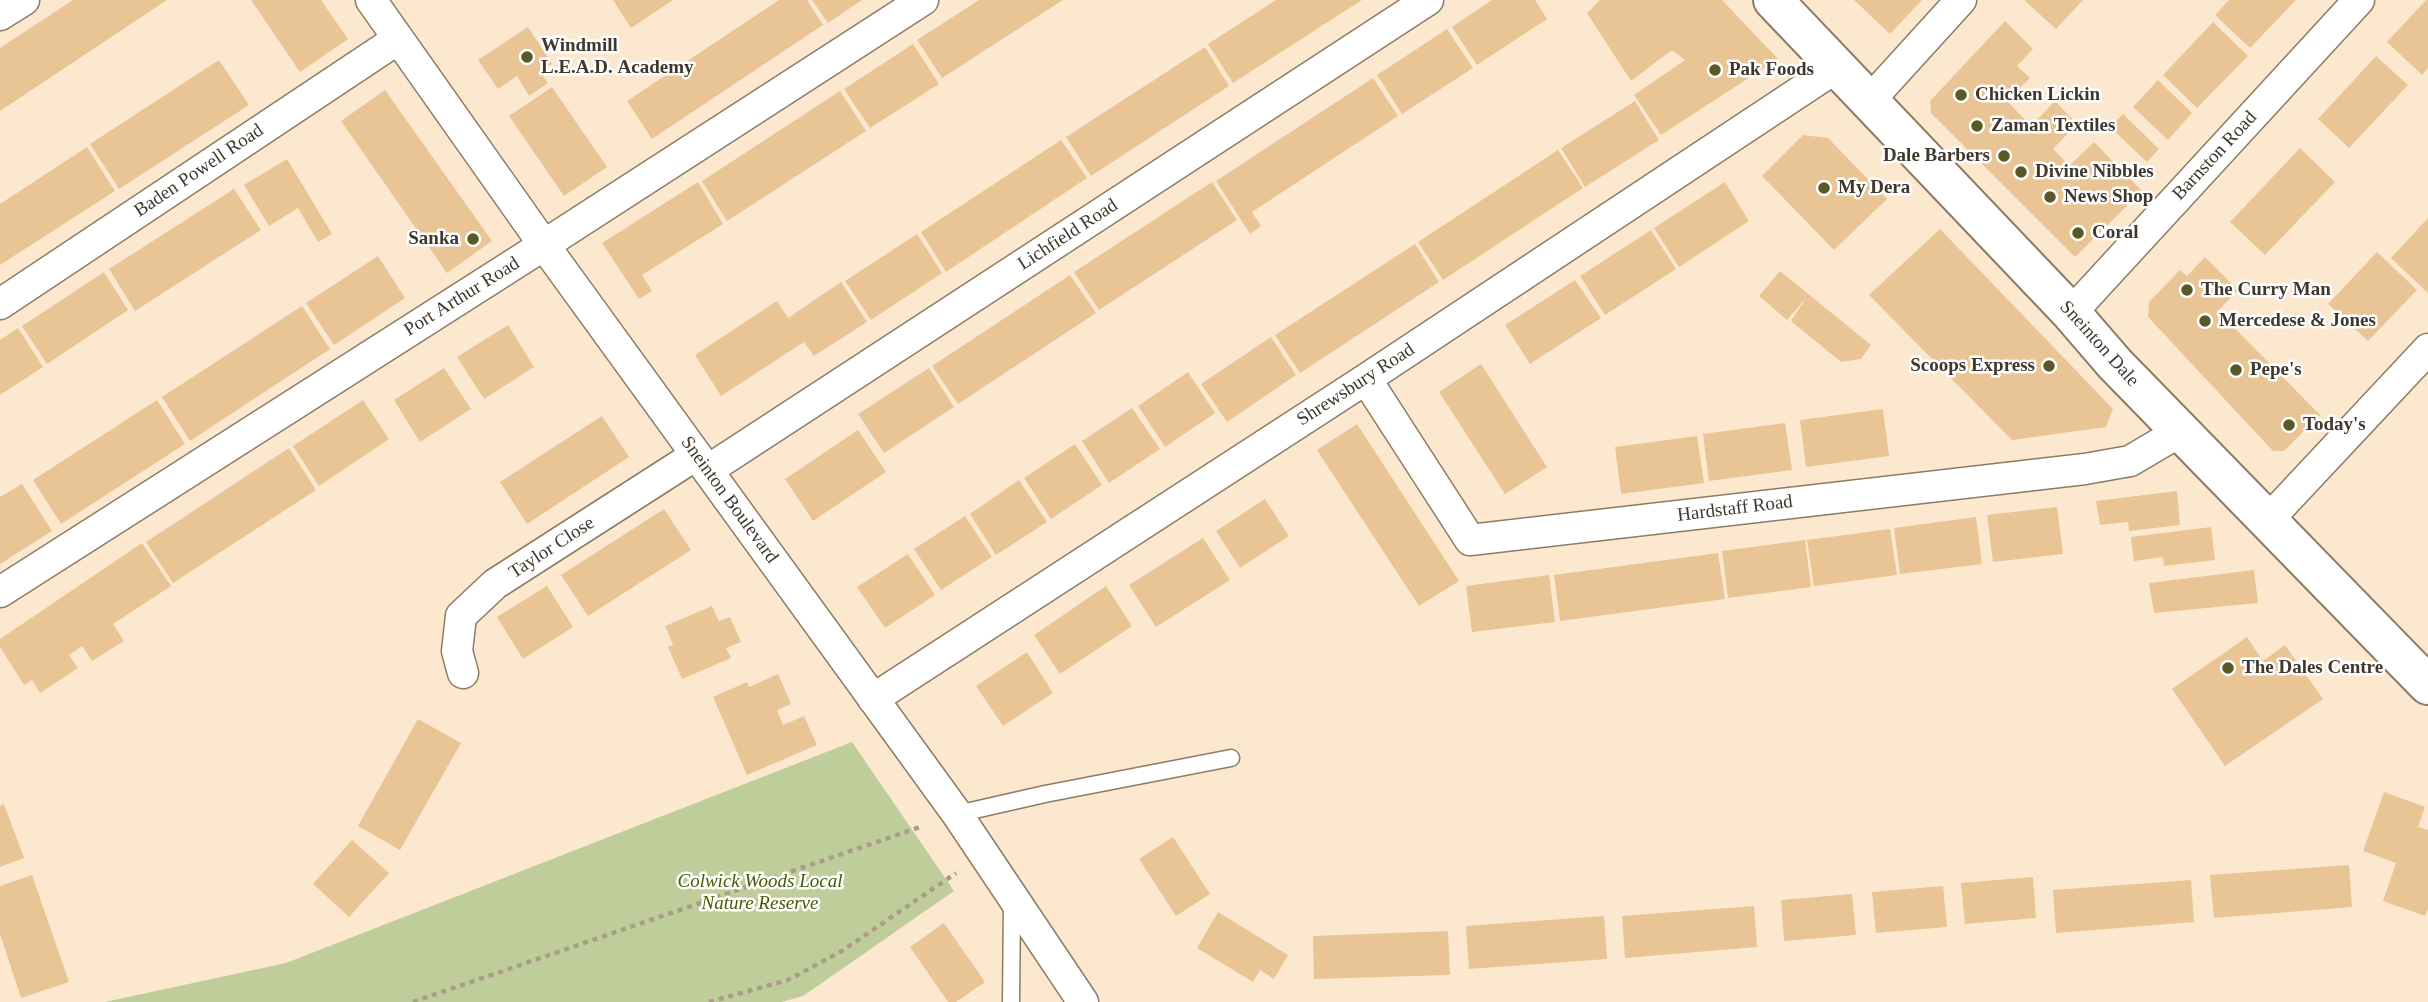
<!DOCTYPE html>
<style>
body{margin:0}
canvas{display:block;background:#fce8cf}
</style>
<canvas width="2428" height="1002"></canvas>
<script>
const ctx = document.querySelector('canvas').getContext('2d');
ctx.lineJoin = 'round';
function fill(path, color) { ctx.fillStyle = color; ctx.fill(path, 'evenodd'); }
function trace(path, color, width, dash) { ctx.strokeStyle = color; ctx.lineWidth = width; ctx.lineCap = dash ? 'butt' : 'round'; ctx.setLineDash(dash || []); ctx.stroke(path); }
function label(font, color, halo, rows, align = 'center') {
  ctx.font = font + ' Georgia,serif'; ctx.lineWidth = 5; ctx.setLineDash([]); ctx.textBaseline = 'middle'; ctx.strokeStyle = halo; ctx.fillStyle = color; for (const [text, x, y, turn = 0] of rows) {
    ctx.save(); ctx.translate(x, y); ctx.rotate((+turn || 0) * Math.PI / 180); ctx.textAlign = isNaN(turn) ? turn : align; if (halo) ctx.strokeText(text, 0, 0); ctx.fillText(text, 0, 0); ctx.restore();
  }
}
fill(new Path2D(`
 M852 742 954 891 803 996 782 1002H105L286 963Z`), '#becd9a');
fill(new Path2D(`
 M73 0H167L0 111V48Z
 M251 0H321L348 39 300 72Z
 M613 0H673L631 28Z
 M779 0H807L823 25 652 139 627 101Z
 M812 0H862L828 23Z
 M979 0H1063L942 78 917 40Z
 M1276 0H1362L1233 83 1208 44Z
 M1492 0H1535L1547 19 1477 65 1452 27Z
 M1600 0H1722L1778 59 1661 135 1634 95 1685 60 1672 50 1631 81 1587 13Z
 M1854 0H1922L1890 34Z
 M2024 0H2083L2056 29Z
 M2229 0H2296L2250 48 2215 15Z
 M2426 0H2428V68L2422 75 2387 42Z
 M2005 21 2033 49 2017 66 2030 78 2007 101 2031 126 2055 101 2077 124 2053 149 2062 158 2069 166 2094 142 2142 191 2075 257 1931 113 1930 101Z
 M2213 22 2248 56 2197 108 2163 75Z
 M528 27 552 64 540 72 548 83 529 96 517 76 498 89 478 60Z
 M1447 29 1473 68 1402 114 1377 75Z
 M913 44 939 84 870 128 844 89Z
 M1205 47 1229 86 1091 176 1066 137Z
 M2376 56 2408 85 2349 148 2318 119Z
 M219 60 249 105 119 189 90 144Z
 M1373 78 1398 116 1252 212 1261 226 1250 234 1216 181Z
 M2158 80 2192 113 2168 140 2133 107Z
 M552 87 607 167 564 196 509 116Z
 M385 90 492 241 447 273 341 121Z
 M840 91 866 131 727 221 702 181Z
 M1635 101 1659 140 1585 187 1561 148Z
 M2123 114 2159 149 2147 162 2110 127Z
 M1803 135 1828 138 1887 199 1834 250 1762 176Z
 M1061 140 1087 178 946 272 921 232Z
 M87 147 115 191 0 265V204Z
 M2300 148 2335 182 2265 255 2230 222Z
 M1558 150 1583 188 1443 280 1418 242Z
 M287 159 332 234 318 242 298 208 269 226 244 185Z
 M698 182 723 224 642 275 652 291 639 299 602 243Z
 M1212 182 1237 220 1099 310 1074 272Z
 M1725 182 1749 221 1679 267 1654 228Z
 M234 189 261 230 135 311 109 269Z
 M2428 218V293L2391 258Z
 M1940 229 2113 409 2106 427 2012 440 1869 295Z
 M1651 230 1676 269 1605 315 1580 276Z
 M917 234 942 273 871 320 845 281Z
 M1415 244 1439 282 1300 373 1275 335Z
 M2377 252 2417 290 2368 341 2328 304Z
 M378 256 405 298 334 345 306 303Z
 M2205 257 2238 290 2218 311 2320 415 2284 451H2273L2148 317 2149 302 2180 270 2187 276Z
 M1780 271 1871 345 1861 359 1841 362 1791 321 1806 298 1787 320 1759 296Z
 M104 272 128 310 47 364 22 326Z
 M1070 275 1096 313 958 404 932 366Z
 M1575 280 1601 318 1530 364 1505 325Z
 M841 282 867 322 814 356 804 342 721 396 695 355 777 301 788 318Z
 M302 306 330 349 190 441 162 397Z
 M508 325 534 367 484 399 457 357Z
 M18 328 43 367 0 395V340Z
 M1271 337 1296 375 1227 422 1201 384Z
 M1481 364 1547 467 1505 494 1439 392Z
 M444 368 471 409 420 442 394 400Z
 M929 368 954 407 884 453 858 414Z
 M1188 372 1215 413 1165 447 1138 406Z
 M157 400 185 444 61 524 33 480Z
 M363 400 389 439 319 486 293 446Z
 M1132 408 1160 449 1109 483 1082 441Z
 M1883 409 1889 456 1806 467 1800 420Z
 M602 416 629 457 527 524 500 482Z
 M1785 423 1792 470 1709 481 1703 434Z
 M1357 424 1459 581 1419 606 1317 450Z
 M858 430 886 472 813 521 785 479Z
 M1697 436 1704 483 1621 494 1615 447Z
 M1075 444 1102 485 1051 519 1024 478Z
 M289 448 316 490 173 583 146 542Z
 M1019 480 1047 522 996 555 970 514Z
 M22 484 52 531 0 564V497Z
 M2177 491 2180 525 2129 531 2128 522 2100 525 2096 501Z
 M1265 499 1289 536 1240 568 1216 531Z
 M2057 507 2063 554 1993 562 1987 515Z
 M664 509 691 550 588 616 561 575Z
 M965 516 992 557 941 590 914 549Z
 M1976 517 1982 564 1900 574 1894 528Z
 M2211 527 2215 560 2164 566 2163 557 2134 561 2131 537Z
 M1890 529 1897 575 1814 586 1807 540Z
 M1203 538 1230 580 1156 627 1129 585Z
 M1805 540 1811 587 1728 598 1722 551Z
 M142 543 171 586 113 624 124 641 92 661 82 646 69 655 78 668 40 693 32 680 24 685 0 647V639Z
 M1718 553 1725 599 1560 621 1554 575Z
 M908 554 935 595 885 628 857 587Z
 M2254 570 2258 603 2154 613 2149 583Z
 M1549 575 1555 622 1472 632 1466 586Z
 M547 586 573 627 523 659 497 617Z
 M1106 586 1132 626 1060 674 1034 635Z
 M712 606 719 621 730 617 741 642 726 648 731 658 682 679 668 647 673 645 665 626Z
 M2247 637 2263 661 2285 645 2323 699 2225 766 2172 689Z
 M1027 652 1053 693 1003 726 976 686Z
 M778 674 791 704 777 710 783 725 804 716 817 745 747 775 713 697 747 682 749 687Z
 M418 719 461 743 400 850 358 826Z
 M2384 792 2425 807 2418 827 2428 830V909L2425 916 2383 901 2396 863 2363 851Z
 M4 804 24 858 0 867V806Z
 M1173 837 1210 894 1176 916 1139 859Z
 M352 840 389 873 349 917 313 884Z
 M2349 865 2352 907 2214 918 2210 875Z
 M32 875 69 982 21 998 0 934V886Z
 M2033 877 2036 918 1965 924 1961 883Z
 M2191 880 2194 922 2056 933 2053 890Z
 M1943 886 1947 927 1876 933 1872 892Z
 M1852 894 1856 935 1784 941 1781 900Z
 M1754 906 1757 947 1625 958 1622 916Z
 M1218 912 1288 955 1274 979 1260 970 1253 982 1197 948Z
 M1604 916 1607 959 1469 969 1466 926Z
 M944 923 985 982 956 1002H948L910 947Z
 M1448 931 1450 975 1314 979 1313 936Z`), '#e9c595');
const service = new Path2D(`
 M957 814 1045 794 1231 758
 M1011 1002 1012 903`);
const minor = new Path2D(`
 M371 0 544 245 957 814 1083 1002
 M0 15 24 0
 M1870 100 1961 0
 M0 304 398 39
 M2071 313 2359 0
 M1366 379 1470 540 2085 469 2130 461 2181 431
 M708 470 1428 0
 M2267 521 2428 349
 M0 592 544 245 923 0
 M463 673 457 651 461 616 495 584 696 455
 M873 699 1366 379 1837 67`);
const tertiary = new Path2D(`
 M1773 0 2071 313 2115 364 2428 685`);
trace(service, '#8d7b64', 19);
trace(minor, '#8d7b64', 33);
trace(tertiary, '#8d7b64', 42);
trace(new Path2D(`
 M413 1002 923 826
 M709 1002 788 980 842 951 956 873`), '#aa9c89', 4.5, [5, 5]);
trace(service, '#fff', 16);
trace(minor, '#fff', 30);
trace(tertiary, '#fff', 38);
for (const [x, y, r, color] of [
 [527,57,7,"#5a5825"],
 [1715,70,7,"#5a5825"],
 [1961,95,7,"#5a5825"],
 [1977,126,7,"#5a5825"],
 [2004,156,7,"#5a5825"],
 [2021,172,7,"#5a5825"],
 [1824,188,7,"#5a5825"],
 [2050,197,7,"#5a5825"],
 [2078,233,7,"#5a5825"],
 [473,239,7,"#5a5825"],
 [2187,290,7,"#5a5825"],
 [2205,321,7,"#5a5825"],
 [2049,366,7,"#5a5825"],
 [2236,370,7,"#5a5825"],
 [2289,425,7,"#5a5825"],
 [2228,668,7,"#5a5825"]
]) { const dot = new Path2D(); dot.arc(x, y, r, 0, 2 * Math.PI); ctx.fillStyle = color; ctx.fill(dot); trace(dot, '#fff', 2.5); }
label('bold 19px', '#3f382e', '#fff', [
 ["Windmill",541,46],
 ["L.E.A.D. Academy",541,68],
 ["Pak Foods",1729,70],
 ["Chicken Lickin",1975,95],
 ["Zaman Textiles",1991,126],
 ["Dale Barbers",1990,156,"right"],
 ["Divine Nibbles",2035,172],
 ["My Dera",1838,188],
 ["News Shop",2064,197],
 ["Coral",2092,233],
 ["Sanka",459,239,"right"],
 ["The Curry Man",2201,290],
 ["Mercedese & Jones",2219,321],
 ["Scoops Express",2035,366,"right"],
 ["Pepe's",2250,370],
 ["Today's",2303,425],
 ["The Dales Centre",2242,668]
], 'left');
label('19px', '#3f382e', '#fff', [
 ["Barnston Road",2215,156,-47],
 ["Baden Powell Road",199,171,-34],
 ["Lichfield Road",1068,235,-33],
 ["Port Arthur Road",462,297,-32],
 ["Sneinton Dale",2099,344,48],
 ["Shrewsbury Road",1356,385,-33],
 ["Sneinton Boulevard",729,500,54],
 ["Hardstaff Road",1735,509,-7],
 ["Taylor Close",552,548,-33]
]);
label('italic 19px', '#495900', '#fff', [
 ["Colwick Woods Local",760,882],
 ["Nature Reserve",760,904]
]);
</script>
